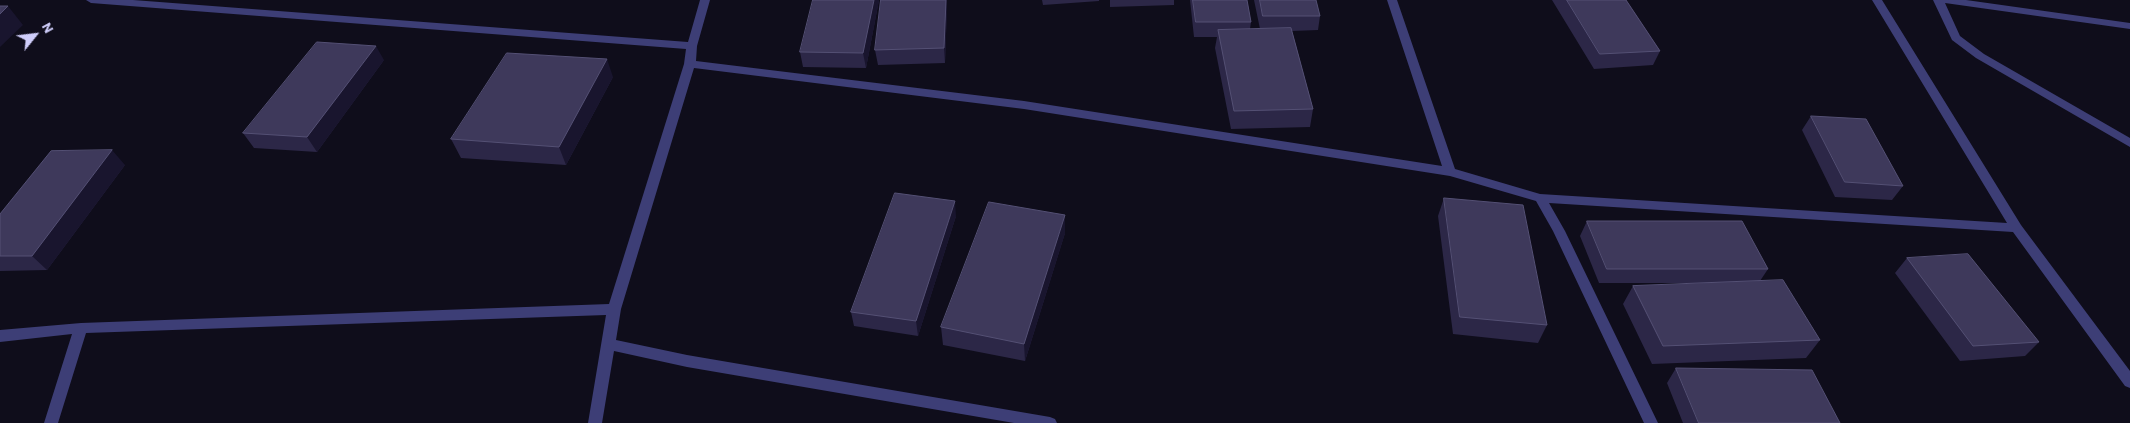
<!DOCTYPE html>
<style>
body{margin:0}
#map{position:relative;width:2130px;height:423px;overflow:hidden;background:#0f0d1b;font-family:Barlow,sans-serif}
canvas{display:block}
.north{position:absolute;left:10px;top:10px;width:50px;height:50px;-webkit-text-stroke:4px #0f0d1b;paint-order:stroke;rotate:61deg;font-size:14px;font-weight:700;line-height:20px;text-align:center;color:#cfcdfa}
.north::after{content:'';display:block;margin:auto;width:18px;height:22px;background:#cfcdfa;clip-path:polygon(50% 0,100% 100%,50% 72%,0 100%)}
</style>
<div id="map">
<canvas width="2130" height="423"></canvas>
<div class="north">N</div>
</div>
<script>
const ctx = document.querySelector('canvas').getContext('2d');
ctx.lineJoin = 'round';
function fill(path, color) { ctx.fillStyle = color; ctx.fill(path, 'evenodd'); }
function trace(path, color, width, dash) { ctx.strokeStyle = color; ctx.lineWidth = width; ctx.lineCap = dash ? 'butt' : 'round'; ctx.setLineDash(dash || []); ctx.stroke(path); }
fill(new Path2D(`
 M86 0H133L688 42 700 0H710L697 46 696 61 1024 101 1442 166 1387 0H1397L1455 169 1540 194 2007 223 1872 0H1882L2021 225 2130 371V388L2125 386 2013 232 1549 203 1565 231 1658 423H1644L1553 231 1536 201 1450 176 1024 109 694 68 621 309 616 340 687 355 1050 417 1055 419 1057 423H1014L687 367 614 351 602 423H588L606 315 86 333 58 423H44L72 334 0 342V330L81 323 609 304 684 64 686 49 91 3Z
 M1933 0H1966L2130 23V29L1945 3 1960 36 1984 54 2130 138V147L1976 58 1952 40Z`), '#3d3e76');
fill(new Path2D(`
 M879 0 866 68 803 67 800 52Z
 M881 0H947V6L945 63 878 65 875 50Z
 M1042 0H1099V1L1043 5Z
 M1110 0H1174V5L1110 7Z
 M1190 0H1247L1251 22 1250 29H1260L1254 0H1316L1320 16 1318 30 1292 31 1313 109 1310 127 1231 129 1215 48 1217 37H1194Z
 M1552 0H1626L1660 51 1653 65 1594 69Z
 M384 60 317 152 254 148 243 133Z
 M613 77 566 165 461 158 451 139Z
 M1811 116 1903 186 1892 200 1835 197 1802 130Z
 M125 165 47 270 0 271V214Z
 M1444 198 1547 325 1538 343 1453 334 1438 216Z
 M956 216 918 336 854 326 851 312Z
 M1587 221 1768 269 1760 281 1820 340 1806 358 1652 364 1623 304 1633 286 1704 283H1599L1580 236Z
 M1065 233 1025 361 943 345 941 327Z
 M1907 258 2039 342 2025 356 1960 361 1895 273Z
 M1676 368 1840 423H1683L1667 383Z`), '#2c2747');
fill(new Path2D(`
 M874 0H879L866 68 863 53Z
 M946 0H947V6L945 63 944 48Z
 M8 6 23 25 0 47V14Z
 M376 46 384 60 317 152 307 137Z
 M607 59 613 77 566 165 559 147Z
 M112 150 125 165 47 270 32 256Z
 M955 201 956 216 918 336 916 321Z
 M1065 215V233L1025 361 1024 344Z`), '#19152e');
const building = new Path2D(`
 M813 0H874L863 53 800 52Z
 M881 0H946L944 48 875 50Z
 M1193 0H1247L1251 22H1196Z
 M1260 0H1316L1320 16H1263Z
 M1567 0H1626L1660 51 1600 54Z
 M0 6H8L0 14Z
 M1291 28 1313 109 1234 111 1218 30Z
 M317 42 376 46 307 137 243 133Z
 M507 53 607 59 559 147 451 139Z
 M1811 116 1866 119 1903 186 1845 182Z
 M112 150 32 256H0V214L51 151Z
 M895 193 955 201 916 321 851 312Z
 M1444 198 1523 205 1547 325 1460 317Z
 M989 202 1065 215 1024 344 941 327Z
 M1587 221H1742L1768 269H1607Z
 M1968 254 2039 342 1973 346 1907 258Z
 M1783 280 1820 340 1663 346 1633 286Z
 M1676 368 1812 370 1840 423H1699Z`);
fill(building, '#3e395b');
trace(building, '#545074', 1);
</script>
